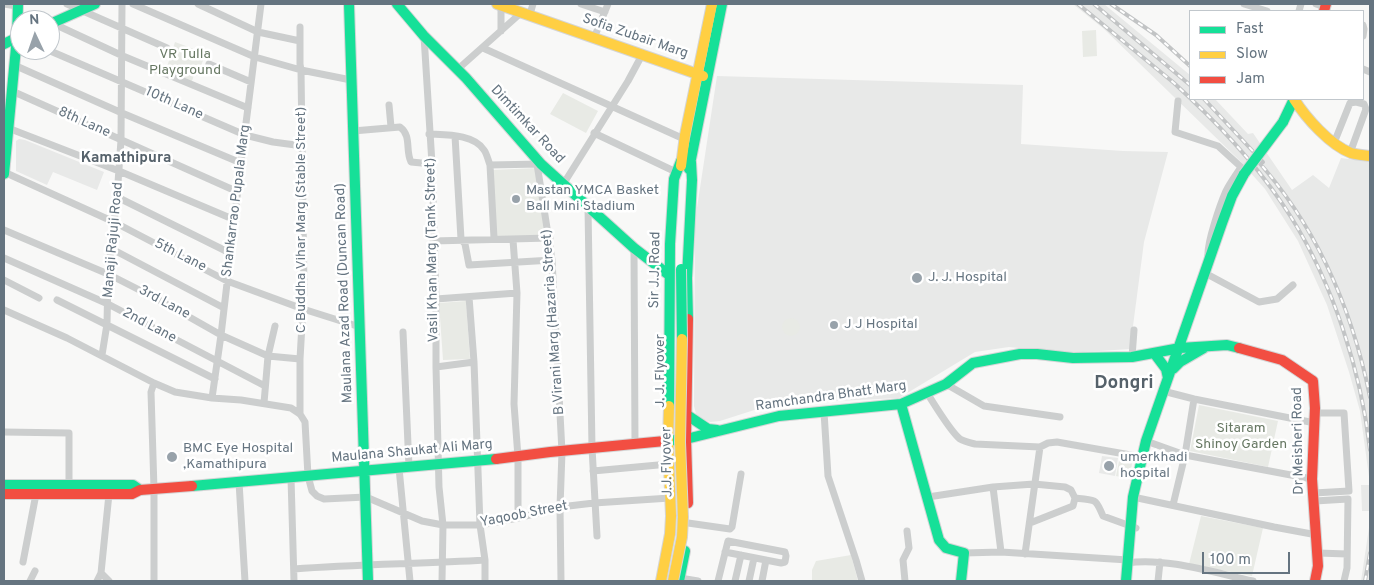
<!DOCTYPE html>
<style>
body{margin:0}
#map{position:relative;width:1374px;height:585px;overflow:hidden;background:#f8f8f7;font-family:Overpass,sans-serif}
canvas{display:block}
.frame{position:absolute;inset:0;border:5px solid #657480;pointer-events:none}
.legend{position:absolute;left:1189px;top:10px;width:175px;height:90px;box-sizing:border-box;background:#fff;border:1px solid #c1c7cc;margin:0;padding:6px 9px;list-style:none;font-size:15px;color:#657480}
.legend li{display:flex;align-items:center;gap:10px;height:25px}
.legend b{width:25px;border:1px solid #c1c7cc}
.north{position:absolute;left:10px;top:10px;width:50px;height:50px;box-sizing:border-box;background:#fff;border:1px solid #c1c7cc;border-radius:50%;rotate:357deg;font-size:14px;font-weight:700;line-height:20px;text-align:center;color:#657480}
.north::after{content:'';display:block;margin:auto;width:18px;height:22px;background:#98a2aa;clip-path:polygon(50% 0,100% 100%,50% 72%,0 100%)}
.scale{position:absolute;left:1202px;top:552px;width:88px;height:22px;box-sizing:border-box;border:2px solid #657480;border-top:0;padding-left:6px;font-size:15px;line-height:18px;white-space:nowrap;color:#657480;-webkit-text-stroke:4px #fff;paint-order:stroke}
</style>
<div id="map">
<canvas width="1374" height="585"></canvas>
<div class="frame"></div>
<ul class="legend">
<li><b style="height:6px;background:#16e098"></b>Fast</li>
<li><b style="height:6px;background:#ffcf43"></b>Slow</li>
<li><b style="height:6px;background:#f24e42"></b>Jam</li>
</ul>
<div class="north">N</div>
<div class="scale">100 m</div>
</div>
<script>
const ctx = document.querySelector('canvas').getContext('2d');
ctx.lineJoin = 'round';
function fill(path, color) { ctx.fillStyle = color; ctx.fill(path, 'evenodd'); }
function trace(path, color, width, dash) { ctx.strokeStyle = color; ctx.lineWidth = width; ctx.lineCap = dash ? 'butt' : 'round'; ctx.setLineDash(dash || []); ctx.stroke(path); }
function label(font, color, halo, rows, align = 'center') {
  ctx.font = font + ' Overpass,sans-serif'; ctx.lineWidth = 5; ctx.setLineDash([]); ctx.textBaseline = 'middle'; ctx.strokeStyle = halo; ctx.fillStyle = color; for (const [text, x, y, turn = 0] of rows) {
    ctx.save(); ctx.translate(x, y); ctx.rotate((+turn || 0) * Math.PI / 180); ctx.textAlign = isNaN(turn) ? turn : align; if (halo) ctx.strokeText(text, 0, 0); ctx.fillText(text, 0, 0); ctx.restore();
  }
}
fill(new Path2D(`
 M1073 4H1104L1190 75V99H1215L1248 134 1253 133 1292 190 1313 175 1329 188 1341 158 1370 162V484L1360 411 1349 372 1327 305 1298 241 1265 189 1240 161 1104 29Z
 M717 76 1023 85 1021 144 1123 151 1168 152 1144 242 1130 349 1068 353 1009 347 975 352 899 398 773 404 720 421 710 422 702 419 696 414 694 406 695 221Z
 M19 139 25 140 104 172 97 190 53 172 47 185 16 171V141Z
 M1102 456 1118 458 1115 476 1099 473Z
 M1361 485H1370V511H1362Z
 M1370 521V581H1361Z`), '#e8e9e8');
fill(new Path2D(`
 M1096 30 1097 56 1083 57 1082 31Z
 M175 42 202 52 200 56 204 58 197 76 194 75 191 84 165 73Z
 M563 93 598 111 586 133 550 114Z
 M538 168 544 227 543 231 537 237 497 236 491 170Z
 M466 301 470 359 443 360 439 303Z
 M782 327a9 9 0 1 1 18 0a9 9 0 1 1-18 0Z
 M1199 405 1278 421 1268 467 1190 451Z
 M1120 456 1133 459 1129 479 1116 476Z
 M1201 516 1263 528 1252 576 1189 564Z
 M851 555 858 581H812V570L816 561Z`), '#e8eae5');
const fast = new Path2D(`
 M349 4 368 581
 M397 4 424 36 466 78 541 164 634 248 669 275
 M50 24 95 4
 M4 44 20 36
 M1283 122 1294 99
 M689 169 722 4
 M4 174 17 37 18 4
 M688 319 687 278 692 180 691 162
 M1154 353 1166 369 1168 378
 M1173 369 1180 362 1204 348
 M901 404 939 540 946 548 964 553 961 581
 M669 406 670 244 674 179 681 161
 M687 415 708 429 717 430
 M665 441 686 439 779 416 901 404 946 384 973 363 1020 354H1037L1073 358 1132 357 1180 348 1227 345 1239 348
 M4 485H133L140 490
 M192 486 496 459
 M679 581 685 551
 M1126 581 1133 497 1146 441 1222 223 1232 196 1244 174`);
const slow = new Path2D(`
 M497 4 703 76
 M1294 99C1306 118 1330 145 1351 153 1357 155 1364 155 1370 156
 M681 166 685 135 712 4
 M661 581 670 534 671 516 668 441 669 406`);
const jam = new Path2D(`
 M1324 11 1326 4
 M688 319 686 439 688 503
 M1239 348 1282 360 1313 381 1315 408 1312 479 1318 566 1315 581
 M496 459 550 452 665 441
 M4 494H132L140 490 192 486`);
trace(fast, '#d4d5d6', 12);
trace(slow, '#d4d5d6', 12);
trace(jam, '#d4d5d6', 12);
trace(new Path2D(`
 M4 4 17 6
 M67 4 167 48
 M133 4 255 57 301 70 351 80
 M198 4 258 32 300 41
 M581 4 605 12
 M1244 4 1267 11
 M1316 4 1325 7
 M501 5V31
 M1299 11 1301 4
 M530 14 533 4
 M52 23 123 56 248 108
 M1363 25 1364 29 1363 36
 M424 36 432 164 436 299V367L439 487 443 525 442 581
 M594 38 608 4
 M483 48 684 139
 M48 50 245 135 273 142 303 146
 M209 64 251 82
 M14 65 122 113 241 163
 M458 69 522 12
 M1363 69 1370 72
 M12 91 238 192
 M1178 101 1175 132 1218 146 1241 167C1236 175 1230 183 1226 191 1220 205 1207 242 1208 256
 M389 105 391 127
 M8 128 119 171 235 220
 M353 131 400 127C412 136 405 150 411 162L432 164
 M594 133 676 172
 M429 134C446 135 474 134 484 150 487 154 488 160 490 165L540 164
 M455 136 461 239 465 244 469 265 552 260
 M1334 143 1350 103 1356 102 1364 104 1366 109 1350 153
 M537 164 552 260 562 452 560 507 561 581
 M490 165 494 238
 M4 172 114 222 227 281 303 309 360 327
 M564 183 628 81 642 55
 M117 197 230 253
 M588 208 592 448 597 536
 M4 230 108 274 161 301 221 335 268 356 300 359
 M513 240 517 293 514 404 518 457V518
 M433 241 550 238
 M110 248 224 308
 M634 248 635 444
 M4 258 108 304 265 386
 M1205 273 1259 302 1277 299 1293 285
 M4 280 39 298
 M469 297 474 362 480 525 485 560V581
 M436 299 517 293
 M57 300 215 379
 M4 310 67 338 154 383 175 392 212 398 241 400 291 408 300 414 305 422 308 476 312 491 317 496 324 499 366 497 422 521 443 525H480L518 518 560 507 594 503 670 498
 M403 332 409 467
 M102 355 107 324 108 274 117 197 121 140 122 4
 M1132 357 1134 330
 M436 367 474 362
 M154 383 151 392 154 489V581
 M946 384 984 406 1060 417
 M1163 391 1194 399 1315 423
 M927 393C935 405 950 431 960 439 965 442 971 443 975 444L1040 447 1048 443 1057 442 1142 457
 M212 398 221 335 241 163 261 4
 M264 403 268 356 275 326
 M824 412 828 476 856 560 862 581
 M300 414V359L304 289 301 70 300 64V27
 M4 432 69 433V485
 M1146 441 1185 455 1312 479
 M399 468 410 581
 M593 471 669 464
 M291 478 294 581
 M239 482 245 581
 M993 487 1001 552
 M1314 493 1349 491 1344 413H1315
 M928 497 993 487 1034 484 1065 487 1071 490 1075 498C1096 501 1095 497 1103 516L1136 528
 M1133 497 1274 527 1317 535
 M1315 501 1348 499 1347 568 1344 581
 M1173 505 1185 455 1194 399
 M688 523 730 529 732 527 741 474
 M1030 523 1073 506 1075 498
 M964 553 1001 552 1128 560
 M1318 553 1347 554
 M1025 554 1040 447
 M23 562 36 494
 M1127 563C1166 557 1215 573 1253 581
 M294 569C358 564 421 564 485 560
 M101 573 109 581
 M680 578 698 581
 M30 581 35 571
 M97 581 101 573 109 494
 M718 581 728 541 785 552 786 556 785 562 781 563 725 552
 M735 581 741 555
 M749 581 754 558
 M762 581 766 560
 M905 581 903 560 909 548 907 531
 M1158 581 1160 562`), '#cccece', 7);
trace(fast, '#16e098', 10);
trace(slow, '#ffcf43', 10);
trace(jam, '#f24e42', 10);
const rail = new Path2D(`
 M1078 4 1174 83 1190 98
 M1094 4 1190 85
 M1111 4 1156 35 1190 66
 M1191 99C1228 134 1264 174 1291 217 1333 284 1361 371 1370 450
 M1204 99 1263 162
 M1255 158C1316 225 1352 309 1370 397
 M1365 581 1370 553`);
trace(rail, '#c2c4c5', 4);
trace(rail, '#fff', 2, [5.5]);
const fastBridge = new Path2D(`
 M1244 174 1283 122
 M681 269 682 339`);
const slowBridge = new Path2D(`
 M673 581 682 537 683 517 680 442 682 339`);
trace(fastBridge, '#d4d5d6', 12, []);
trace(slowBridge, '#d4d5d6', 12, []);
trace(fastBridge, '#16e098', 10);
trace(slowBridge, '#ffcf43', 10);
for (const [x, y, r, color] of [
 [516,199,5,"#98a2aa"],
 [917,278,6,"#98a2aa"],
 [834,325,5,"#98a2aa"],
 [172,457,6,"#98a2aa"],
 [1109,466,6,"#98a2aa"]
]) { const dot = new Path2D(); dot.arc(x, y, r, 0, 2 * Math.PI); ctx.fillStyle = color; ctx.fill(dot); trace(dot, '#fff', 2); }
label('14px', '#657480', '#fff', [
 ["Sofia Zubair Marg",635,37,19],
 ["10th Lane",174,104,24],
 ["8th Lane",84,123,24],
 ["Dimtimkar Road",527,125,47],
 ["Shankarrao Pupala Marg",237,201,-83],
 ["C Buddha Vihar Marg (Stable Street)",302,220,-90],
 ["Manaji Rajuji Road",114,240,-85],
 ["Vasil Khan Marg (Tank Street)",433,250,-91],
 ["5th Lane",180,256,27],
 ["Sir J.J. Road",656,270,-89],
 ["Maulana Azad Road (Duncan Road)",345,293,-92],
 ["3rd Lane",164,303,28],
 ["B Virani Marg (Hazaria Street)",554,322,-94],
 ["2nd Lane",149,326,28],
 ["J. J. Flyover",661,371,-90],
 ["Ramchandra Bhatt Marg",831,397,-8],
 ["Dr Meisheri Road",1299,441,-91],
 ["Maulana Shaukat Ali Marg",412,452,-5],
 ["J.J. Flyover",668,462,-91],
 ["Yaqoob Street",524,515,-11]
]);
label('14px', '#677863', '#fff', [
 ["VR Tulla",185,55],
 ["Playground",185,71],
 ["Sitaram",1241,429],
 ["Shinoy Garden",1241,445]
]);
label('14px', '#657480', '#fff', [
 ["Mastan YMCA Basket",526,191],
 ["Ball Mini Stadium",526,207],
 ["J. J. Hospital",928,278],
 ["J J Hospital",844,325],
 ["BMC Eye Hospital",183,449],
 [",Kamathipura",183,465],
 ["umerkhadi",1120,458],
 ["hospital",1120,474]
], 'left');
label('bold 15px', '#56626b', '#fff', [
 ["Kamathipura",126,159]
]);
label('bold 19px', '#56626b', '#fff', [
 ["Dongri",1124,384]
]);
</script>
